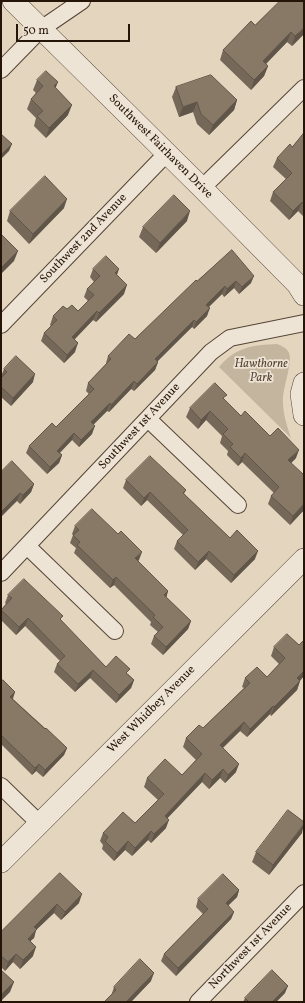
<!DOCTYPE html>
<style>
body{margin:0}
#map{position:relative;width:305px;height:1003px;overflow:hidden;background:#e4d6be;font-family:Vollkorn,serif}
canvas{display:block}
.frame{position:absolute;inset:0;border:2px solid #251408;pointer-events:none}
.scale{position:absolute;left:16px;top:24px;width:114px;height:18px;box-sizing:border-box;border:2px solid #251408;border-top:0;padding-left:5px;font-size:12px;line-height:14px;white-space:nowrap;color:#251408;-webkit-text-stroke:3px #ede4d5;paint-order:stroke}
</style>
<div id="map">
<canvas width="305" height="1003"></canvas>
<div class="frame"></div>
<div class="scale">50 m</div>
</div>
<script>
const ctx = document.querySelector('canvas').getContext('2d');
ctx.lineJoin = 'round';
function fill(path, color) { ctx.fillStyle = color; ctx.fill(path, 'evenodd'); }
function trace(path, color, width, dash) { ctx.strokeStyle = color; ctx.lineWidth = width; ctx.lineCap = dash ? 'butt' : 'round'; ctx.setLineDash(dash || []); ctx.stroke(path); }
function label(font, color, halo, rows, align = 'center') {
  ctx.font = font + ' Vollkorn,serif'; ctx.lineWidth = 3.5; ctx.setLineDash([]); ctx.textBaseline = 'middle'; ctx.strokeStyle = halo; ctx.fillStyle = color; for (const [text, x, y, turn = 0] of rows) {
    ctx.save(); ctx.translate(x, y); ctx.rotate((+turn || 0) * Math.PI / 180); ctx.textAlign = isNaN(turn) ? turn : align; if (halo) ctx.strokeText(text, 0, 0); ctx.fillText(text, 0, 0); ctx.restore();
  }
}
fill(new Path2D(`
 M277 344C282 346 287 348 289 353 293 363 282 389 283 402 283 414 287 426 291 438L219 367C236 347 252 345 277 344Z`), '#c4b59f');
const minor = new Path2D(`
 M1 70 41 29 82 1
 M202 188 304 88
 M1 325 167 153
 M148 419 238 505
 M27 546 115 631
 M1 573 211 352 230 338 304 323
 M1 786 39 823
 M198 1002 304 893`);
const tertiary = new Path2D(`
 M13 1 202 188 297 284 304 295
 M304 383 301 394 304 415
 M1 862 304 559`);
trace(minor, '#554436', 18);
trace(tertiary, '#554436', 22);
trace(minor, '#ede4d5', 16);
trace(tertiary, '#ede4d5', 21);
fill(new Path2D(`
 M255 25 304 34 292 46 287 42 266 64 268 66 264 76 251 90 220 60 223 50Z
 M37 80 55 88 68 115 46 138 34 126 36 118 27 109 31 99 36 93 33 90Z
 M176 87 237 100 234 110 209 135 197 124 193 112 179 117 172 97Z
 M304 133V215L303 216 298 211 289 220 270 201 273 192 286 179 273 167 277 158 292 147Z
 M64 208 29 244 7 221 10 211Z
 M187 221 156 253 139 237 143 227Z
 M232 250 251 283 239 294 234 288 224 297 222 294 209 307 207 316 194 329 192 327 157 361 158 362 155 370 134 391 131 389 109 412 107 411 93 425 92 434 79 447 72 440 60 453 62 455 59 463 47 474 26 453 29 446 56 427 89 394 86 391 88 383 106 364V363L108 356 135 339 197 281Z
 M93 269 117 275 124 294 96 322 93 320 75 339V352L64 363 41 341 44 333 51 326 50 325 53 316 67 309 78 311 88 301 84 297 87 289 94 282 90 277Z
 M4 369 33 382 11 406 1 397V378L2 377 1 376Z
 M225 400 241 416 270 436 296 458 291 463 304 510 290 525 268 504 271 496 274 493 242 462 238 466 227 455 228 451 220 443 222 436 206 420 198 429 186 417 190 408Z
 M1 472 34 484 31 492 20 504 17 501Z
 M126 480 186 490 184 494 230 538 255 559 231 583 206 559 195 570 174 549 177 541 183 535 147 500 141 506 123 488Z
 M75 526 139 560 138 561 168 591 166 597 191 621 188 629 163 655 151 644 154 636 158 632 150 625 151 622 114 585 110 588 74 553 76 548 70 543 73 535 72 534Z
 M8 595 61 621 106 667 128 674 134 680 131 688 116 703 90 678 75 692 54 672 57 664 60 661 25 626 16 635 1 620V610L6 604 5 603Z
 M304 640V676L300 681 297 690 271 716 270 714 247 737 240 731 223 748 236 772 225 783 220 778 209 789 202 782 167 818 166 828 151 843 148 840 132 856 125 850 114 861 102 849 103 845 100 841 103 833 135 823 158 800 144 787 147 778 182 775 196 760 183 747 186 738 203 728 244 688 242 687 245 678 267 677 279 664 271 656 274 647 299 645Z
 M1 683 15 692 13 699 67 748 64 755 43 777 36 771 32 775 1 744Z
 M302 833 269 875 252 862 256 852Z
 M60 873 79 903 61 920 54 913 36 930 34 938 30 941 33 956 20 969 13 962 5 971 1 967V932Z
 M239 890 237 897 228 906 234 912 231 919 176 976 161 961 164 954 203 914 196 907 198 899Z
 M151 981 131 1002H104L111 996 114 987Z
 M285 993 276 1002H243L245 998Z`), '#756859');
fill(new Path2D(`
 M304 28V34L292 46 295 36Z
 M291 32 287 42 259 71 263 61Z
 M268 66 264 76 251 90 254 80Z
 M58 82 54 92V86Z
 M237 100 234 110 209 135 213 125Z
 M197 102 193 112 179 117 183 107Z
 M72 105 68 115 46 138 49 128Z
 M12 144 9 151 1 159V155Z
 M67 199 64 208 29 244 33 234Z
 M302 202 298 211 289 220 293 211Z
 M190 211 187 221 156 253 160 243Z
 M18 251 14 261 1 274V268Z
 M119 269 116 278 115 273Z
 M254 276 251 283 239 294 242 287Z
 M236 281 234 288 224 297 227 289Z
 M127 285 124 294 96 322 99 313Z
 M225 286 222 294 203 312 206 305Z
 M210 308 207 316 194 329 196 322Z
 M97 311 93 320 69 345 72 337Z
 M194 320 192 327 152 367 155 359Z
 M78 343 75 352 64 363 67 355Z
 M158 362 155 370 134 391 137 384Z
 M35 374 33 382 11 406 13 398Z
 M134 381 131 389 109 412 111 405Z
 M110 403 107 411 88 430 91 422Z
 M210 411 206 420 198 429 201 420Z
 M95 426 92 434 79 447 81 440Z
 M74 433 72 440 54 458 57 451Z
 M299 450 296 458 285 469 288 460Z
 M245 453 242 462 238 466 241 458Z
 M62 455 59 463 47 474 50 467Z
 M34 484 31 492 20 504 23 495Z
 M150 492 147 500 141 506 144 498Z
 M20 493 17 501 1 517V512Z
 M304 504V510L290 525 293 516Z
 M209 551 206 559 195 570 198 562Z
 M258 551 255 559 231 583 234 575Z
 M142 552 139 560 132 566 135 558Z
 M116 577 114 585 110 588 113 580Z
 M168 591 166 599 164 595Z
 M28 618 25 626 16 635 19 627Z
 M191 621 188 629 163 655 166 647Z
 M93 670 90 678 75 692 78 684Z
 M304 671V676L294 687 297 678Z
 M134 680 131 688 116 703 119 695Z
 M300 681 297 690 271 716 274 707Z
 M15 692 12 699 10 697Z
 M273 706 270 714 247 737 250 729Z
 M244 722 240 731 217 753 220 745Z
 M67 748 64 755 43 777 45 770Z
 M39 764 36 771 32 775 35 768Z
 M239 764 236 772 225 783 228 775Z
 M223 769 220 778 209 789 212 780Z
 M205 773 202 782 162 824 165 816Z
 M169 820 166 828 151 843 154 834Z
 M304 824 302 833 269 875 273 865Z
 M151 831 148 840 132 856 135 848Z
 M128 841 125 850 114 861 117 853Z
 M239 890 237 897 223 910 226 903Z
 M82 894 79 903 61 920 65 912Z
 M57 904 54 913 36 930 34 938 24 947 34 927Z
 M234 912 231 919 176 976 178 968Z
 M36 947 33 956 20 969 23 960Z
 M16 954 13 962 5 971 8 962Z
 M154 973 151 981 131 1002H126Z
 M14 982 10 992 1 1001V995Z
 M288 986 285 993 276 1002H272Z`), '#5f5548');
const building = new Path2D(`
 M280 1H304V28L295 36 291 32 263 61 268 66 254 80 223 50 251 21 255 25Z
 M46 71 58 82 54 86 72 105 49 128 37 116 43 111 31 99 43 86 37 80Z
 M211 75 237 100 213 125 201 114 197 102 183 107 176 87Z
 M304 133V205L302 202 293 211 273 192 292 173 277 158 290 144 292 147Z
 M1 134 12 144 1 155Z
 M45 176 67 199 33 234 10 211Z
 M174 195 190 211 160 243 143 227Z
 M1 234 18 251 1 268Z
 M232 250 254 276 242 287 236 281 227 289 225 286 206 305 210 308 196 322 194 320 155 359 158 362 137 384 134 381 111 405 110 403 91 422 95 426 81 440 74 433 57 451 62 455 50 467 29 446 52 423 56 427 94 389 88 383 111 359 108 356 129 334 135 339 196 280 197 281Z
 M106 256 119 269 115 273 127 285 99 313 97 311 72 337 78 343 67 355 44 333 57 320 53 316 63 306 67 309 72 305 78 311 94 295 87 289 100 276 93 269Z
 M16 356 35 374 13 398 1 387V378L7 372 4 369Z
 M215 383 227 395 223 398 241 416 245 411 270 436 278 428 299 450 288 460 304 475V504L293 516 271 496 279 487 245 453 241 458 230 447 233 444 223 434 228 429 210 411 201 420 190 408Z
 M150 456 186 490 183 493 230 538 237 530 258 551 234 575 209 551 198 562 177 541 188 530 150 492 144 498 126 480Z
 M12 461 34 484 23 495 20 493 1 512V472Z
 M92 509 118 534 121 531 142 552 135 558 168 591 164 595 191 621 166 647 154 636 163 627 153 617 155 615 116 577 113 580 77 545 80 542 73 535 79 530 75 526Z
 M24 579 63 616 60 619 106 667 116 656 130 669 126 673 134 680 119 695 93 670 78 684 57 664 65 656 28 618 19 627 1 610 12 598 8 595Z
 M287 634 299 645 304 640V671L297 678 300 681 274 707 273 706 250 729 244 722 220 745 239 764 228 775 223 769 212 780 205 773 165 816 169 820 154 834 151 831 135 848 128 841 117 853 105 841 108 837 103 833 123 812 135 823 164 794 147 778 165 759 182 775 202 754 186 738 199 725 203 728 250 683 245 678 257 667 267 677 285 658 274 647Z
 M3 680 15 692 10 697 45 729 46 728 67 748 45 770 39 764 35 768 1 735V683Z
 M288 810 304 822V824L273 865 256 852Z
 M60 873 82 894 65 912 57 904 34 927 37 929 28 939 36 947 23 960 16 954 8 962 1 956V932Z
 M223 874 239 890 226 903 234 912 178 968 164 954 208 909 198 899Z
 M140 959 154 973 126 1002H104L116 990 114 987Z
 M1 970 14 982 1 995Z
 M272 970 288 986 272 1002H249L245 998Z`);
fill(building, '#887967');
trace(building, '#5f5548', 1);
label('12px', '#251408', '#ede4d5', [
 ["Southwest Fairhaven Drive",160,147,45],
 ["Southwest 2nd Avenue",84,239,-46],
 ["Southwest 1st Avenue",140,427,-47],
 ["West Whidbey Avenue",152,710,-45],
 ["Northwest 1st Avenue",251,947,-46]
]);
label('italic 12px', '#554435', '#ede4d5', [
 ["Hawthorne",261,365],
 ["Park",261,379]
]);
</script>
